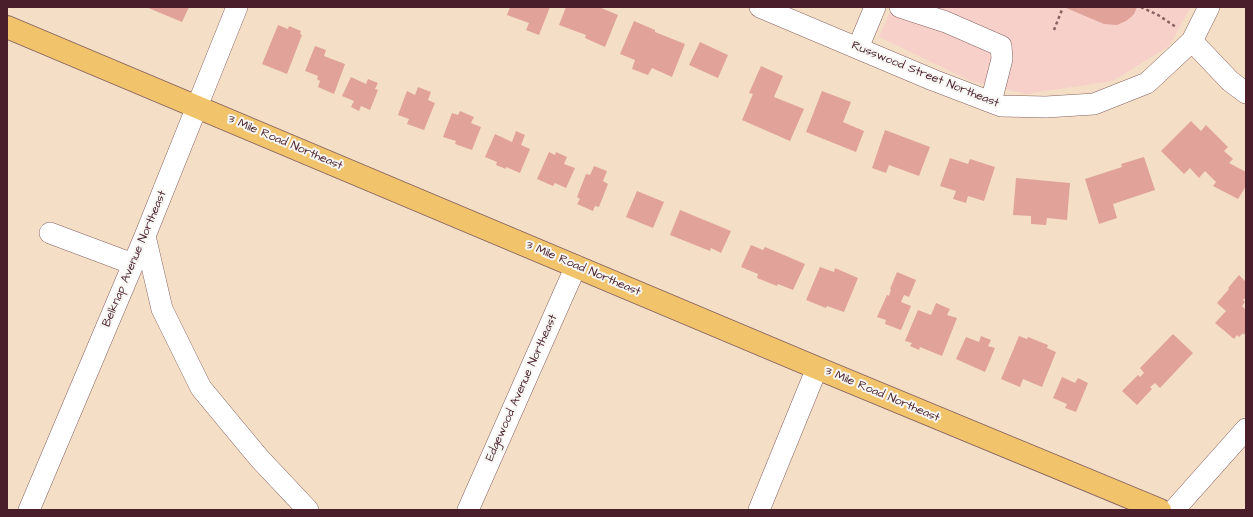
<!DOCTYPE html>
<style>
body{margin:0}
#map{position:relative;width:1253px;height:517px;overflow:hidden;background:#f4dfc6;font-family:"Architects Daughter",sans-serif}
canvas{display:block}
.frame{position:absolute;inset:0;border:8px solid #4a1f2b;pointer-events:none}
</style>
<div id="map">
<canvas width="1253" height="517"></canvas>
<div class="frame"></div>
</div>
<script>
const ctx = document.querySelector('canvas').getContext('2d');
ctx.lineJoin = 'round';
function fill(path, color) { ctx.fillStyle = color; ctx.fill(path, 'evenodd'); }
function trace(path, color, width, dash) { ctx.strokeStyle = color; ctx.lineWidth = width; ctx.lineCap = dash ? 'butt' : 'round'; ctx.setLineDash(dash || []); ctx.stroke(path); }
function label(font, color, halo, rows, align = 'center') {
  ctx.font = font + ' "Architects Daughter",sans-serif'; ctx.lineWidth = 4; ctx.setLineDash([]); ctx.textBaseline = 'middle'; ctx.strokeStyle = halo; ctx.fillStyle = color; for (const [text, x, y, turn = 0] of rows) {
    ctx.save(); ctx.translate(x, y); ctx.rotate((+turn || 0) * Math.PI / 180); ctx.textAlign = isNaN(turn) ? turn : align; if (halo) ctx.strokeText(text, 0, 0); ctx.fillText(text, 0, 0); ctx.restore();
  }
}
fill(new Path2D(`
 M892 7H1191L1169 46 1113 81 1026 94 971 81 879 37Z`), '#f7d0c9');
fill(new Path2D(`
 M146 7H189L182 22Z
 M510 7H550L539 35 526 30 529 23 507 15Z
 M566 7H599L618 15 605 47 585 38 586 35 559 25Z
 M1064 7H1137L1134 14 1131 17 1126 21 1117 25 1104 24Z
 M634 21 655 30V32L685 44 672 77 652 68 648 75 632 69 635 60 620 54Z
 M278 25 288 29 289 26 301 31 300 34 302 35 287 74 262 64Z
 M700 42 728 55 718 78 689 65Z
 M315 46 326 50 324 56 345 64 334 94 318 87 320 81 317 79 318 76 305 71Z
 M761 66 783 76 774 97 804 109 790 141 742 120 753 94 749 93Z
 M351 77 366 84 368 79 378 83 375 89 378 90 370 110 361 106 359 111 351 107 354 101 342 96Z
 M418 87 431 92 428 100 435 103 424 130 407 124 409 119 398 115 407 91 415 95Z
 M822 91 851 102 843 122 864 131 856 152 806 132Z
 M460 111 474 117 471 123 481 127 472 150 455 144 456 141 443 137 452 113 458 115Z
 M1191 121 1201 131 1206 125 1228 147 1224 151 1233 159 1229 163 1246 172V186L1238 199 1213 186 1216 182 1205 171 1199 178 1190 168 1184 174 1161 151Z
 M885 130 930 147 919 176 889 165 886 173 872 168Z
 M516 131 525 135 521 145 530 149 520 173 506 167V169L496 165 497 162 485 157 495 134 512 142Z
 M549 152 555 155 556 152 567 157 564 164 575 168 566 188 555 183 553 186 537 179Z
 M1144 157 1155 190 1113 204 1117 218 1099 224 1085 179 1122 167 1121 164Z
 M950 158 968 164 970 159 995 167 984 201 968 196 966 203 953 199 956 191 940 186Z
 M594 166 607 171 603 181 608 184 599 207 595 206 593 211 577 204 580 199 577 197 586 174 590 175Z
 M1016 178 1070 183 1067 220 1047 218 1046 225 1031 224V216L1013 215Z
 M637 191 664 202 653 228 626 217Z
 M680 210 731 231 721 253 711 248 710 251 670 235Z
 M751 245 763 250 765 247 805 264 793 290 778 284 777 286 757 278 758 274 741 267Z
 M820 267 834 272 835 268 858 278 844 312 827 306 826 308 806 300Z
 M897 272 916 280 909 297 904 295 901 302 911 306 901 330 885 324 886 320 877 317 887 295 889 296 891 289H890Z
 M1239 275 1246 282V297L1243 300 1245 302 1242 306 1246 310V332L1244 335 1243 333 1239 337 1237 335 1234 339 1215 323 1226 311 1217 303 1229 289 1228 288Z
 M936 303 950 309 947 315 957 318 942 356 920 347 919 350 910 346 912 343 905 341 918 310 931 315Z
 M1173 334 1193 353 1160 388 1155 383 1150 387 1152 389 1137 405 1122 391 1138 375 1140 377 1144 373 1140 368Z
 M981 336 991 340 988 346 995 348 985 372 956 359 966 337 979 342Z
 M1019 336 1027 339 1028 337 1048 345 1047 348 1056 352 1042 387 1023 379 1020 387 1001 379Z
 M1062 377 1075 383 1078 378 1088 383 1076 412 1065 408 1067 404 1053 398Z`), '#e1a29a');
const minor = new Path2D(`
 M760 7 933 80 1001 106 1046 107 1094 104 1147 83 1192 41 1209 7
 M900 7 946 22 1001 46 1002 59 991 102
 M1192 41 1230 81 1246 93
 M858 48 875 7
 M50 233 133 264
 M145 236 162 309 201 388 259 458 308 510
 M29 510 145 236 237 7
 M468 510 576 266
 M759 510 817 368
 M1174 510 1246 429`);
const major = new Path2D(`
 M7 27 817 368 1160 510`);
trace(minor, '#866261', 22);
trace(major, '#866261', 24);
trace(new Path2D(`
 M1141 7 1158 15 1176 27
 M1054 30 1063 7`), '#866261', 2.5, [3, 3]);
trace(minor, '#fff', 21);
trace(major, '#f1c36a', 22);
label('12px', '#4a1f2b', '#f6f6f2', [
 ["Russwood Street Northeast",925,75,22],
 ["3 Mile Road Northeast",285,143,23],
 ["Belknap Avenue Northeast",135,259,-67],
 ["3 Mile Road Northeast",583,269,23],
 ["Edgewood Avenue Northeast",522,388,-66],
 ["3 Mile Road Northeast",882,395,23]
]);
</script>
